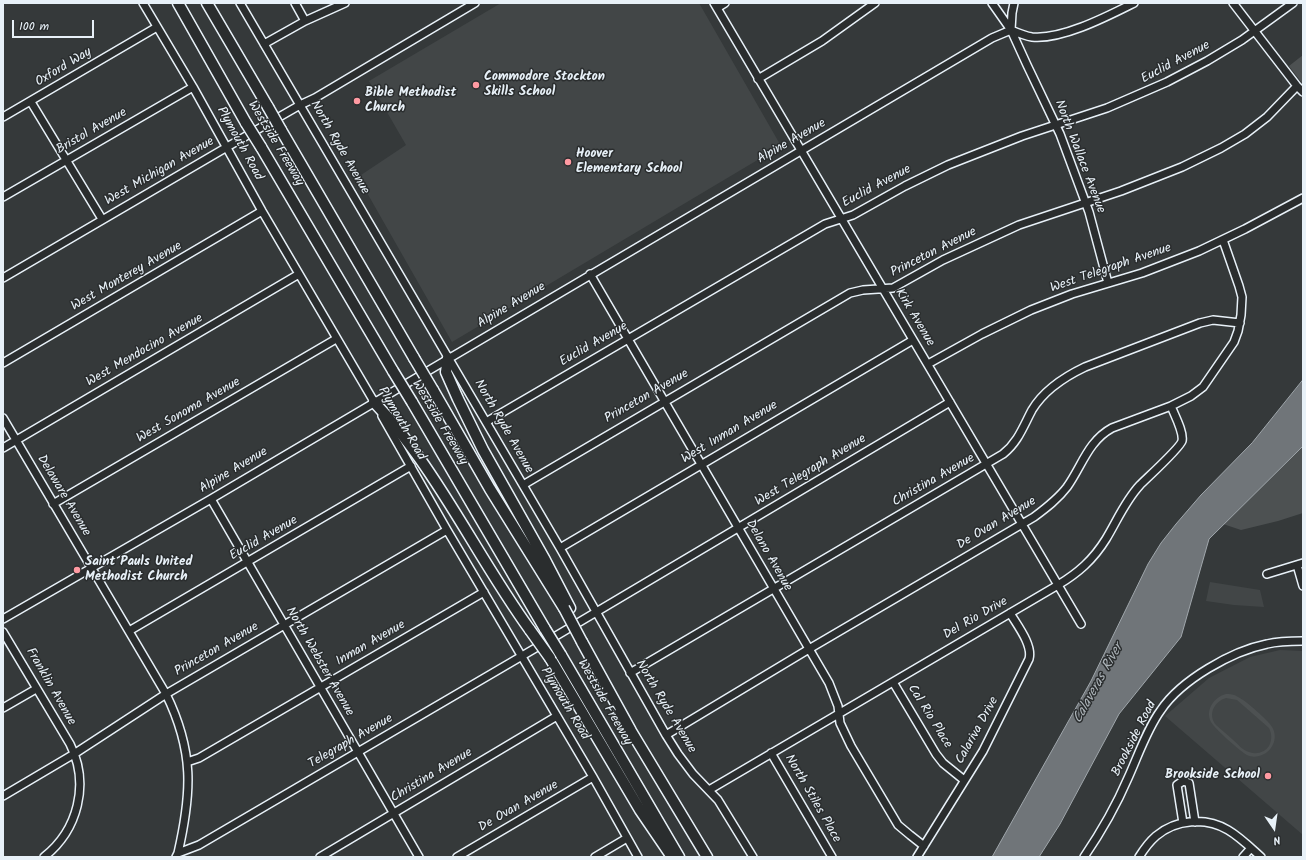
<!DOCTYPE html>
<style>
body{margin:0}
#map{position:relative;width:1306px;height:860px;overflow:hidden;background:#35393a;font-family:Kalam,sans-serif}
canvas{display:block}
.frame{position:absolute;inset:0;border:4px solid #e8f1f8;pointer-events:none}
.north{position:absolute;left:1254px;top:808px;width:40px;height:40px;-webkit-text-stroke:3px #2a2d2e;paint-order:stroke;rotate:167deg;font-size:11px;font-weight:700;line-height:16px;text-align:center;color:#e8f1f8}
.north::after{content:'';display:block;margin:auto;width:14px;height:18px;background:#e8f1f8;clip-path:polygon(50% 0,100% 100%,50% 72%,0 100%)}
.scale{position:absolute;left:12px;top:20px;width:82px;height:18px;box-sizing:border-box;border:2px solid #e8f1f8;border-top:0;padding-left:5px;font-size:12px;line-height:14px;white-space:nowrap;color:#e8f1f8;-webkit-text-stroke:3px #2a2d2e;paint-order:stroke}
</style>
<div id="map">
<canvas width="1306" height="860"></canvas>
<div class="frame"></div>
<div class="north">N</div>
<div class="scale">100 m</div>
</div>
<script>
const ctx = document.querySelector('canvas').getContext('2d');
ctx.lineJoin = 'round';
function fill(path, color) { ctx.fillStyle = color; ctx.fill(path, 'evenodd'); }
function trace(path, color, width, dash) { ctx.strokeStyle = color; ctx.lineWidth = width; ctx.lineCap = dash ? 'butt' : 'round'; ctx.setLineDash(dash || []); ctx.stroke(path); }
function label(font, color, halo, rows, align = 'center') {
  ctx.font = font + ' Kalam,sans-serif'; ctx.lineWidth = 3; ctx.setLineDash([]); ctx.textBaseline = 'middle'; ctx.strokeStyle = halo; ctx.fillStyle = color; for (const [text, x, y, turn = 0] of rows) {
    ctx.save(); ctx.translate(x, y); ctx.rotate((+turn || 0) * Math.PI / 180); ctx.textAlign = isNaN(turn) ? turn : align; if (halo) ctx.strokeText(text, 0, 0); ctx.fillText(text, 0, 0); ctx.restore();
  }
}
fill(new Path2D(`
 M501 3H699L781 146 452 342 358 177 406 145 369 81Z
 M1210 582 1260 590 1264 607 1234 605 1206 601Z
 M1280 650 1303 651V835L1165 716 1209 678 1250 657Z`), '#424647');
fill(new Path2D(`
 M1303 55V83H1302L1289 66Z
 M1303 445V513L1278 521 1241 530 1223 524Z
 M1226 694C1230 694 1234 694 1238 697 1245 700 1269 721 1272 727 1279 738 1272 753 1259 756 1255 757 1251 757 1247 755 1241 752 1214 728 1211 722 1205 710 1214 697 1226 694ZM1226 698 1237 700 1269 728C1272 734 1272 740 1269 746 1265 752 1257 755 1249 752 1243 751 1237 743 1232 739 1227 734 1221 730 1216 725 1207 714 1215 701 1226 698Z`), '#4d5152');
const water = new Path2D(`
 M1303 380V446L1209 539 1181 637 1119 714 1060 824 1039 857H992L1091 681 1148 564 1161 543 1176 524 1201 495 1252 443Z`);
fill(water, '#707579');
trace(water, '#a0a7ac', 1);
const minor = new Path2D(`
 M143 3 193 87 262 211 376 405
 M240 3 560 548 666 735 678 754 693 774 718 800 753 857
 M295 3 305 21
 M714 3 1081 624
 M992 3 1011 30 1027 65 1060 134 1089 212 1108 283
 M1233 3 1297 86 1303 92
 M717 8 725 3
 M1011 30C1018 33 1025 36 1032 37 1062 40 1108 16 1134 3
 M1011 30 1012 13 1014 3
 M264 44 305 21 345 3
 M758 79 822 41 875 3
 M31 102 102 219
 M3 117 157 27
 M3 197 193 87
 M590 274 829 683 838 706 840 723 851 746 898 825 910 835 924 846
 M3 278 227 147 300 105 315 98 475 3
 M3 363 262 211
 M928 364 982 334 1031 310 1072 294 1142 273 1199 251 1245 229 1303 198
 M382 416 447 530 593 777 638 857
 M3 418 166 694C194 751 192 792 178 853
 M486 422 813 231 825 224 853 215 905 186 948 165 1022 136 1107 108 1167 82 1207 61 1242 40 1293 3
 M3 448 299 274
 M523 485 850 293 863 290 893 288 943 260 1019 225 1121 191 1182 167 1221 148 1245 134 1267 117 1297 86
 M211 499 419 857
 M53 504 336 339
 M560 548 913 340
 M1297 565 1303 586
 M1267 574 1303 563
 M3 619 211 499 992 38 1011 30
 M129 631 411 466
 M3 632 70 744C90 784 78 830 44 857
 M630 673 1003 454C1018 442 1023 427 1032 410 1044 390 1064 377 1085 367L1200 323 1213 320 1240 323
 M893 682 936 754 943 763 964 780
 M3 708 36 689
 M666 735 809 649 1034 517C1046 508 1058 499 1067 487 1082 466 1088 441 1112 428L1171 406 1191 396 1203 387 1234 342 1238 331 1241 315 1242 297 1239 286 1223 240
 M771 753 832 857
 M187 762 199 758 484 592
 M709 790 1058 585C1078 573 1093 560 1106 539 1117 521 1125 501 1140 485 1148 477 1180 448 1182 441 1184 432 1174 414 1171 406
 M3 796 74 754 166 694 447 530
 M1183 823 1177 785 1183 781 1189 783 1195 822
 M176 857 178 853 199 845 539 646 950 402
 M320 857 557 716
 M457 857 593 777
 M595 857 627 838
 M917 857 983 751 1029 659C1033 645 1017 625 1010 613
 M1084 857C1101 832 1116 806 1128 778 1138 756 1147 729 1161 710 1181 680 1232 651 1267 644 1279 641 1291 641 1303 641
 M1139 857C1144 849 1149 842 1156 836 1176 819 1206 817 1228 830 1240 837 1251 848 1261 857
 M1243 857 1251 848`);
const highway = new Path2D(`
 M178 3 246 123
 M207 3 268 107
 M281 130 414 358
 M261 147 393 371
 M448 358 446 372 458 399 483 450 545 560 570 608
 M433 390 490 489 564 608
 M374 402C391 420 406 439 420 459 459 514 490 575 530 630
 M412 402 545 629
 M582 642 631 731 707 857
 M561 655 679 857
 M550 658 640 810 672 857`);
trace(minor, '#e8f1f8', 10);
trace(highway, '#e8f1f8', 13);
trace(minor, '#2a2d2e', 7);
trace(highway, '#2a2d2e', 10);
const highwayBridge = new Path2D(`
 M268 107 281 130
 M246 123 261 147
 M414 358 433 390
 M393 371 412 402
 M564 608 582 642
 M545 629 561 655
 M530 630 550 658`);
trace(highwayBridge, '#e8f1f8', 13, []);
trace(highwayBridge, '#2a2d2e', 10);
for (const [x, y, r, color] of [
 [476,85,4,"#ff9aa2"],
 [357,101,4,"#ff9aa2"],
 [568,162,4,"#ff9aa2"],
 [77,570,4,"#ff9aa2"],
 [1268,776,4,"#ff9aa2"]
]) { const dot = new Path2D(); dot.arc(x, y, r, 0, 2 * Math.PI); ctx.fillStyle = color; ctx.fill(dot); trace(dot, '#2a2d2e', 1.5); }
label('13px', '#e8f1f8', '#2a2d2e', [
 ["Euclid Avenue",1176,63,-28],
 ["Oxford Way",64,68,-31],
 ["Bristol Avenue",92,132,-30],
 ["Alpine Avenue",792,142,-30],
 ["Plymouth Road",239,144,61],
 ["Westside Freeway",275,144,59],
 ["North Ryde Avenue",339,148,60],
 ["North Wallace Avenue",1079,157,69],
 ["West Michigan Avenue",160,172,-30],
 ["Euclid Avenue",877,187,-28],
 ["Princeton Avenue",934,253,-27],
 ["West Telegraph Avenue",1111,269,-19],
 ["West Monterey Avenue",127,277,-30],
 ["Alpine Avenue",512,306,-31],
 ["Kirk Avenue",914,318,59],
 ["Euclid Avenue",594,345,-30],
 ["West Mendocino Avenue",145,351,-30],
 ["Princeton Avenue",647,397,-30],
 ["West Sonoma Avenue",189,411,-30],
 ["Westside Freeway",439,423,59],
 ["Plymouth Road",401,424,60],
 ["North Ryde Avenue",503,427,60],
 ["West Inman Avenue",730,433,-31],
 ["Alpine Avenue",234,471,-31],
 ["West Telegraph Avenue",811,471,-31],
 ["Christina Avenue",934,481,-30],
 ["Delaware Avenue",63,496,59],
 ["De Ovan Avenue",997,524,-31],
 ["Euclid Avenue",264,539,-30],
 ["Delano Avenue",768,556,60],
 ["Del Rio Drive",976,619,-30],
 ["Inman Avenue",371,644,-30],
 ["Princeton Avenue",217,650,-30],
 ["North Webster Avenue",319,662,60],
 ["Franklin Avenue",50,687,60],
 ["Westside Freeway",604,703,60],
 ["Plymouth Road",564,704,59],
 ["North Ryde Avenue",665,707,59],
 ["Cal Rio Place",929,717,58],
 ["Calariva Drive",978,731,-61],
 ["Brookside Road",1135,739,-63],
 ["Telegraph Avenue",351,742,-30],
 ["Christina Avenue",432,776,-31],
 ["North Stiles Place",812,799,60],
 ["De Ovan Avenue",519,807,-30]
]);
label('bold 13px', '#e8f1f8', '#2a2d2e', [
 ["Commodore Stockton",484,78],
 ["Skills School",484,93],
 ["Bible Methodist",365,94],
 ["Church",365,109],
 ["Hoover",576,155],
 ["Elementary School",576,170],
 ["Saint Pauls United",85,563],
 ["Methodist Church",85,578],
 ["Brookside School",1260,776,"right"]
], 'left');
label('italic 14px', '#acb3b8', '#2a2d2e', [
 ["Calaveras River",1099,684,-61]
]);
</script>
